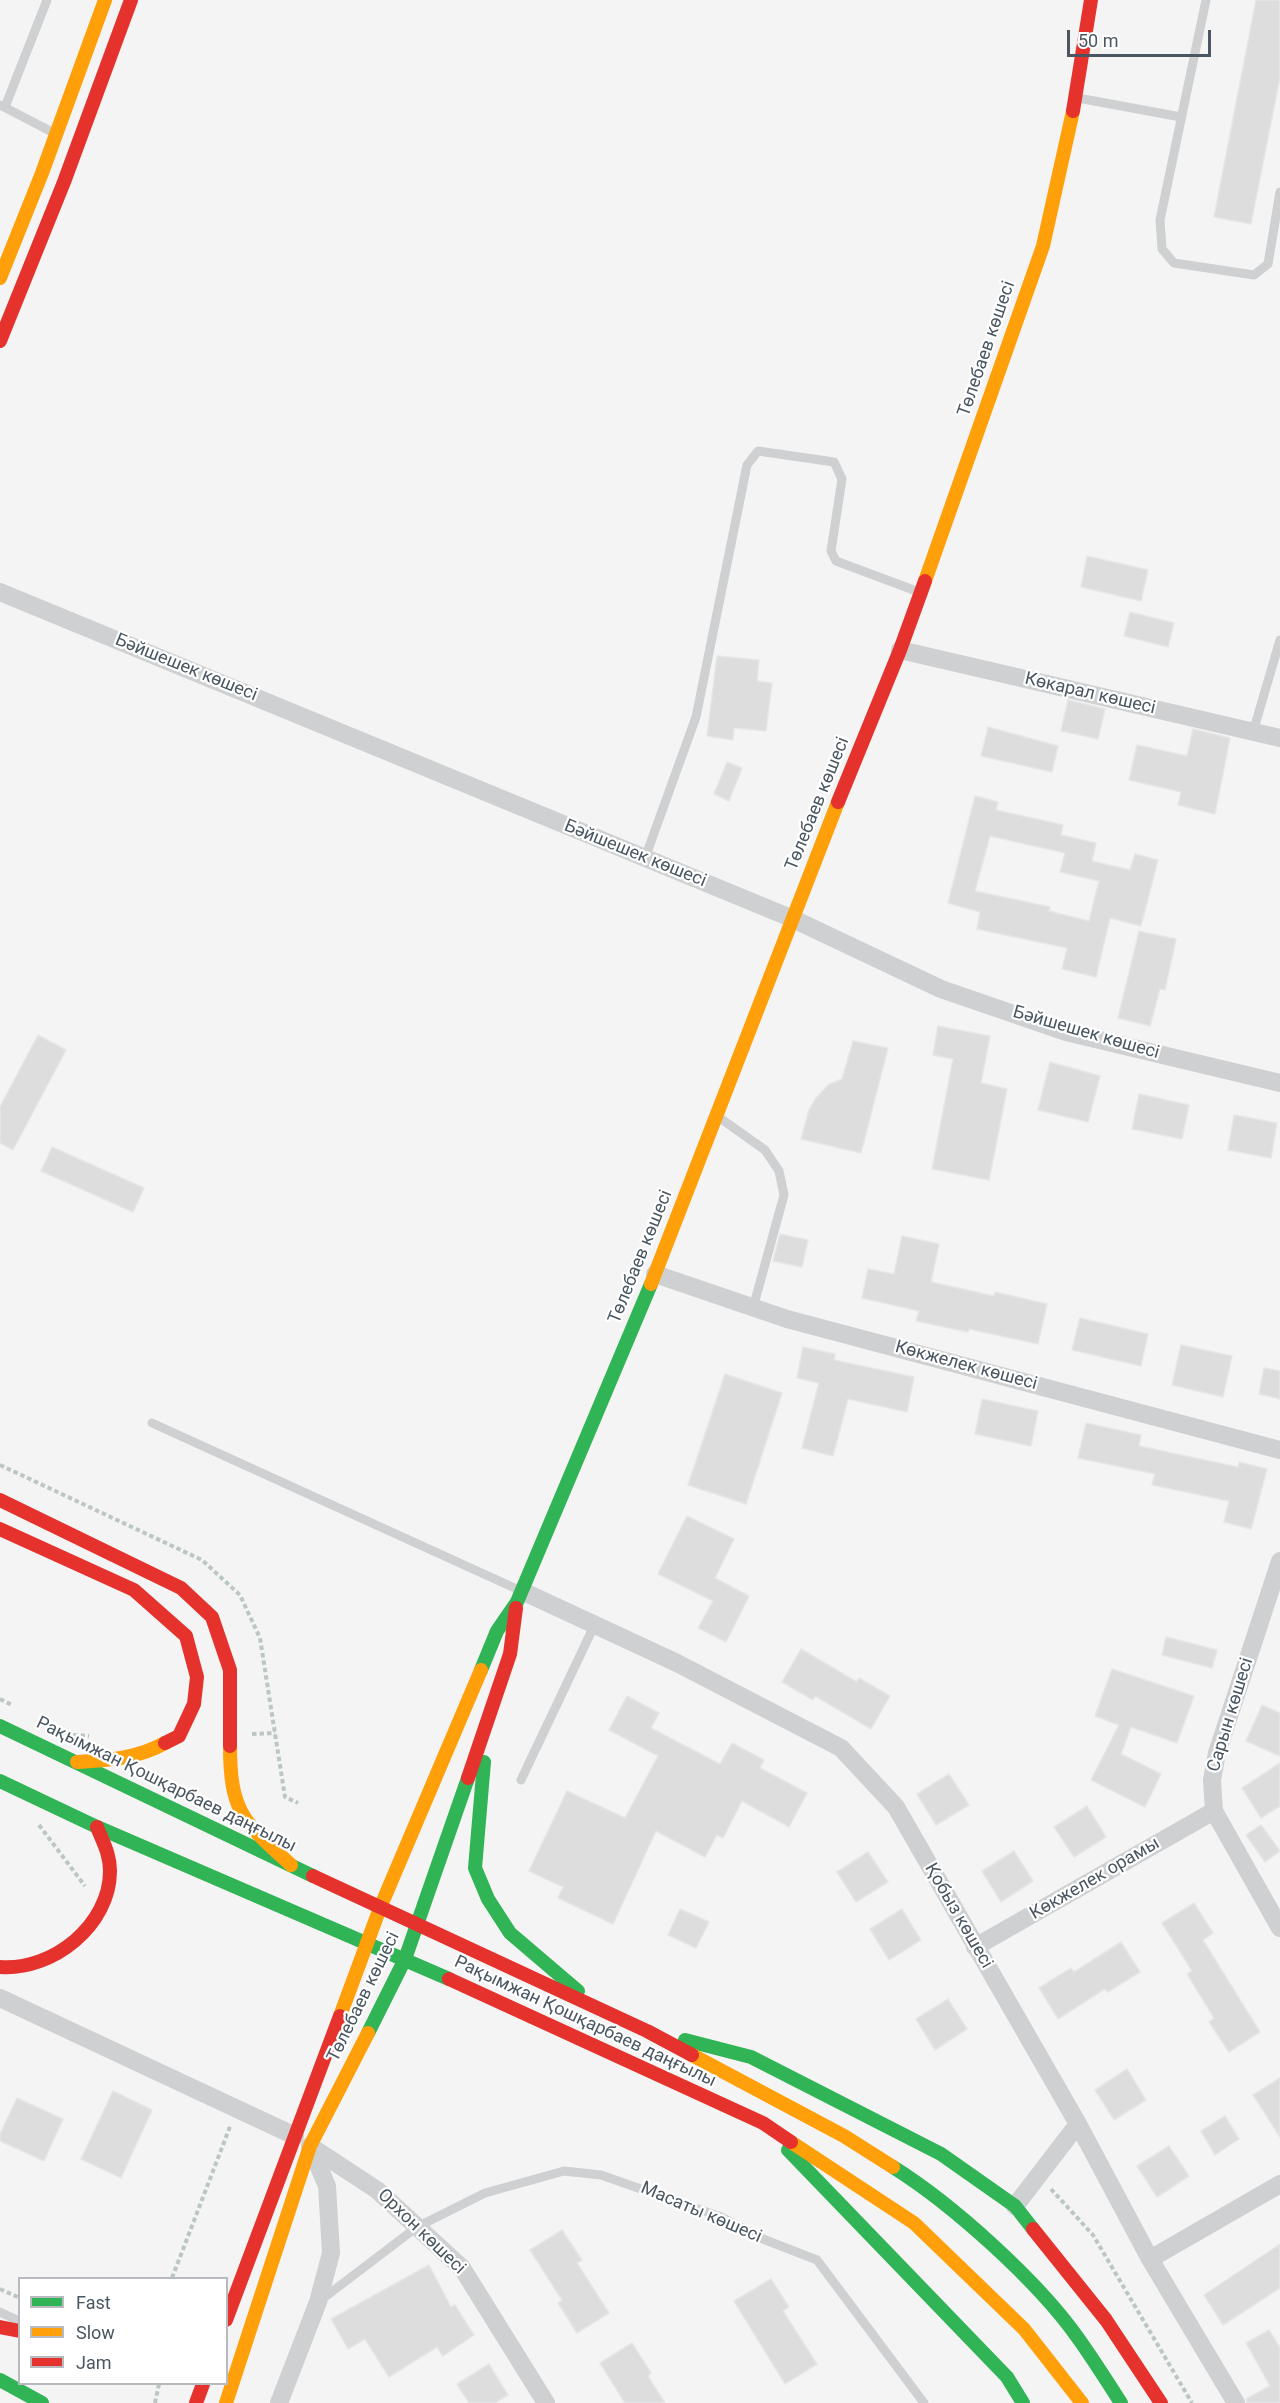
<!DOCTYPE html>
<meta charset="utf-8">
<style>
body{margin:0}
#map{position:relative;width:1280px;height:2403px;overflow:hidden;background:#f4f4f4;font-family:Roboto,sans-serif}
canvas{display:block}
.legend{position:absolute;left:18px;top:2277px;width:210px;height:108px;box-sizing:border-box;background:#fff;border:2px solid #b7bbc0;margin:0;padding:8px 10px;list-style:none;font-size:18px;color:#4a5661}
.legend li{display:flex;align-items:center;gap:12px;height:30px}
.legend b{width:30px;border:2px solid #b7bbc0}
.scale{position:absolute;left:1067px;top:30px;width:144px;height:27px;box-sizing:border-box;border:3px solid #4a5661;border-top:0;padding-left:8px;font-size:18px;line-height:21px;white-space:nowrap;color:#4a5661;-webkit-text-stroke:4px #fff;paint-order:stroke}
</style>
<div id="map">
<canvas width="1280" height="2403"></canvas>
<ul class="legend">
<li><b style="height:8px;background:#30b455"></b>Fast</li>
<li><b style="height:8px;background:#ff9f0a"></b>Slow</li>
<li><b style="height:8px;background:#e5322d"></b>Jam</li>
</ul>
<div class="scale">50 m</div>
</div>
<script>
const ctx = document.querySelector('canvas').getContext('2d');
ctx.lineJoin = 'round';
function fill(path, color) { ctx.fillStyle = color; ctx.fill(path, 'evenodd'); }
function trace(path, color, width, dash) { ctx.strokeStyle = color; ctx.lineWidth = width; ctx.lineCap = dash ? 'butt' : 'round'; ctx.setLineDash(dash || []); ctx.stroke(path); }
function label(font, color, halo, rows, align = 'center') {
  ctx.font = font + ' Roboto,sans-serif'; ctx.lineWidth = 4.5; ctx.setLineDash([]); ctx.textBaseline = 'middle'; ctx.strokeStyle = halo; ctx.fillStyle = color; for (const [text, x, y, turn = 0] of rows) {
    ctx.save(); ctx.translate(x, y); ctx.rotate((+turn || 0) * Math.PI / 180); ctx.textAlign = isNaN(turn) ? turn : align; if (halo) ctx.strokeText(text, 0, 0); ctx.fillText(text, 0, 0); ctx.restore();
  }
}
const building = new Path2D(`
 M1256 0H1280V77L1251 224 1214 217Z
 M1087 556 1148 570 1141 601 1081 587Z
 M1130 612 1174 623 1168 647 1124 636Z
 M717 656 759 660 757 681 772 683 766 731 734 728 733 740 707 736Z
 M1068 700 1105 709 1098 739 1061 731Z
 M988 727 1058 746 1052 772 981 756Z
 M1193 729 1230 738 1215 814 1178 805 1181 792 1129 780 1137 745 1187 756Z
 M727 762 742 768 729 801 714 794Z
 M975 796 998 802 996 810 1063 825 1061 835 1096 843 1092 861 1130 870 1135 854 1158 860 1141 926 1110 918 1096 977 1062 969 1067 948 977 929 980 912 948 903ZM990 836 1065 853 1060 872 1099 881 1089 921 1049 911 1050 907 975 891Z
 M1139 931 1176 939 1165 990 1160 989 1150 1026 1118 1018Z
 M938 1026 990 1036 981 1083 1007 1089 989 1180 932 1169 953 1059 933 1055Z
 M38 1035 66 1050 13 1150 0 1143V1107Z
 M853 1041 888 1048 861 1153 801 1139 809 1110 816 1098 828 1085 842 1079Z
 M1050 1062 1100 1076 1088 1122 1038 1110Z
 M1139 1094 1189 1105 1182 1139 1132 1129Z
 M1234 1115 1277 1123 1271 1158 1228 1150Z
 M52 1147 144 1188 133 1212 41 1171Z
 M780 1234 808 1240 802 1267 773 1261Z
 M902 1236 939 1244 931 1282 994 1296 995 1292 1047 1304 1038 1344 969 1329 968 1332 916 1321 919 1311 862 1298 868 1269 894 1274Z
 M1080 1318 1148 1334 1141 1366 1072 1350Z
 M1181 1345 1232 1356 1223 1397 1172 1385Z
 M803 1347 835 1354 834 1360 914 1377 907 1412 848 1399 833 1456 802 1448 819 1383 797 1378Z
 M1264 1368 1280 1371V1399L1259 1394Z
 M725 1374 782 1393 746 1504 688 1485Z
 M982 1399 1038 1411 1031 1446 975 1434Z
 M1086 1423 1141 1435 1139 1446 1238 1467 1239 1462 1267 1469 1251 1529 1224 1522 1229 1501 1152 1485 1155 1474 1078 1458Z
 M687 1516 734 1539 715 1578 749 1596 726 1642 698 1628 713 1601 658 1574Z
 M1166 1637 1217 1650 1212 1668 1162 1655Z
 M801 1649 857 1682 859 1678 890 1696 871 1729 815 1696 813 1700 782 1682Z
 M1112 1669 1194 1696 1177 1743 1131 1727 1121 1754 1161 1774 1145 1807 1091 1780 1119 1725 1095 1716Z
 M627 1696 659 1713 651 1728 720 1764 732 1743 764 1760 760 1768 807 1793 789 1827 742 1801 723 1838 717 1835 705 1857 656 1831 613 1924 558 1898 563 1887 529 1871 567 1791 625 1818 658 1756 609 1730Z
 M1262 1705 1280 1713V1756L1246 1741Z
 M1280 1763V1806L1261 1818 1242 1788Z
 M949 1774 969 1805 936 1825 917 1794Z
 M1087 1806 1106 1837 1074 1857 1054 1827Z
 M1261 1825 1280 1851 1265 1862 1246 1835Z
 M1014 1851 1033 1881 1001 1902 982 1871Z
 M868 1852 888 1882 856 1902 837 1872Z
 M1194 1903 1213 1933 1203 1940 1260 2032 1229 2052 1209 2022 1214 2018 1187 1974 1192 1971 1162 1923Z
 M680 1909 709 1922 696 1948 668 1935Z
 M902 1909 921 1940 889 1960 870 1929Z
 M1121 1942 1140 1972 1108 1992 1105 1989 1058 2019 1039 1988 1071 1968 1074 1972Z
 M948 1999 967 2029 935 2050 916 2019Z
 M1127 2069 1146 2100 1114 2120 1095 2090Z
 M1280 2078V2137L1253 2095Z
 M113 2091 152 2110 121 2178 81 2159Z
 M17 2098 63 2119 44 2161 0 2141V2134Z
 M1225 2116 1239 2139 1215 2155 1201 2131Z
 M1169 2146 1189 2176 1157 2197 1137 2166Z
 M562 2230 582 2260 577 2263 609 2313 577 2333 558 2303 562 2300 530 2250Z
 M1280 2244V2288L1223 2325 1204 2295Z
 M429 2265 451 2307 455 2305 474 2335 443 2356 437 2347 389 2377 365 2339 348 2349 331 2319Z
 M771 2279 789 2307 783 2311 817 2364 785 2384 734 2301Z
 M1269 2330 1280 2348V2403H1247L1246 2399 1270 2386 1246 2343Z
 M632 2343 651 2373 648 2376 665 2403H625L600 2363Z
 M489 2364 508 2395 495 2403H469L457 2384Z`);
fill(building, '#ddddde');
trace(building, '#e5e6e7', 1.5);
trace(new Path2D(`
 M0 1465 202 1560 240 1595 260 1638 285 1797 298 1803
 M0 1699 12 1705
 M252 1734 275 1733
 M73 1735 89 1736
 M39 1825 85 1886
 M1051 2189 1093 2235 1192 2403
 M172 2278 231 2124
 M0 2289 20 2298
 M155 2403 159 2384`), '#bcc7c4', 4, [4.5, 3]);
trace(new Path2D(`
 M1206 0 1160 220 1162 249 1174 263 1254 275 1268 264 1280 192
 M1078 98 1181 117
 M0 105 54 133
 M5 107 47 0
 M1253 732 1280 640
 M645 858 696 717 747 465 758 451 834 462 842 479 831 551 836 561 919 592
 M717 1116 765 1150 779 1171 784 1195 753 1308
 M152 1423 519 1590
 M521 1780 595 1624
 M321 2300 417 2227 485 2193 564 2171 601 2175 721 2217 763 2239 817 2260 924 2403
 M0 2312 17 2320`), '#ced0d2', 9);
trace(new Path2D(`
 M0 592 791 918 941 989 1066 1032 1280 1083
 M900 650 1280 738
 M655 1274 787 1319 1280 1450
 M1280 1561 1217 1753 1212 1780 1214 1811 1280 1928
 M522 1591 677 1663 841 1748 896 1807 1078 2124 1150 2259 1236 2403
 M975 1947 1214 1811
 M0 1998 295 2136
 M310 2146 377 2190 462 2268 546 2403
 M1015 2206 1078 2124
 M1150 2259 1280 2184
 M279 2403 318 2302 331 2253 327 2186 310 2146`), '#ced0d2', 18);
trace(new Path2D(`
 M481 1670 497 1631 517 1602 651 1284
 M0 1726 313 1876
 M484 1762 475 1868 488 1899 510 1933 578 1991
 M0 1781 97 1827 449 1979
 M368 2033 405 1959 468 1778
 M685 2040 751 2057 941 2154 1015 2206 1033 2229
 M788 2150 1007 2377 1023 2403
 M893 2167C952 2204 1037 2280 1078 2338 1093 2359 1107 2381 1121 2403
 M0 2380 42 2403`), '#30b455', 14);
trace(new Path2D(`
 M0 278 42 173 105 0
 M925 581 1043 246 1073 111
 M651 1284 838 802
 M230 1746C230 1813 244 1822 291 1865
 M77 1762C109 1760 136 1759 165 1743
 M340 2016 380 1908 481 1670
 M692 2055 844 2136 893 2167
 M791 2142 914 2223 1024 2329 1082 2403
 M226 2403 310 2146 368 2033`), '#ff9f0a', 14);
trace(new Path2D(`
 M1073 111 1091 0
 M0 341 64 182 131 0
 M838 802 900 650 925 581
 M0 1500 181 1588 212 1617 230 1670V1746
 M0 1529 134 1590 186 1636 197 1677 194 1704 179 1736 165 1743
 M468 1778 510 1654 516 1608
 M313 1876 647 2031 692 2055
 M0 1967C53 1971 110 1925 110 1871 110 1854 103 1842 97 1827
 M449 1979 763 2123 791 2142
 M1033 2229 1106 2320 1161 2403
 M226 2320 340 2016
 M0 2327 20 2331
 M196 2403 203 2384`), '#e5322d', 14);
label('18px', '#4a5661', '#fff', [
 ["Төлебаев көшесі",987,349,-71],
 ["Бәйшешек көшесі",186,668,22],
 ["Көкарал көшесі",1090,694,13],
 ["Төлебаев көшесі",818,804,-68],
 ["Бәйшешек көшесі",635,854,22],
 ["Бәйшешек көшесі",1086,1033,16],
 ["Төлебаев көшесі",641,1257,-68],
 ["Көкжелек көшесі",966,1366,15],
 ["Сарын көшесі",1231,1715,-73],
 ["Рақымжан Қошқарбаев даңғылы",166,1785,26],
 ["Көкжелек орамы",1095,1879,-30],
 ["Қобыз көшесі",958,1916,60],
 ["Төлебаев көшесі",364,1997,-64],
 ["Рақымжан Қошқарбаев даңғылы",585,2022,25],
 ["Масаты көшесі",701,2213,23],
 ["Орхон көшесі",421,2232,44]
]);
</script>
